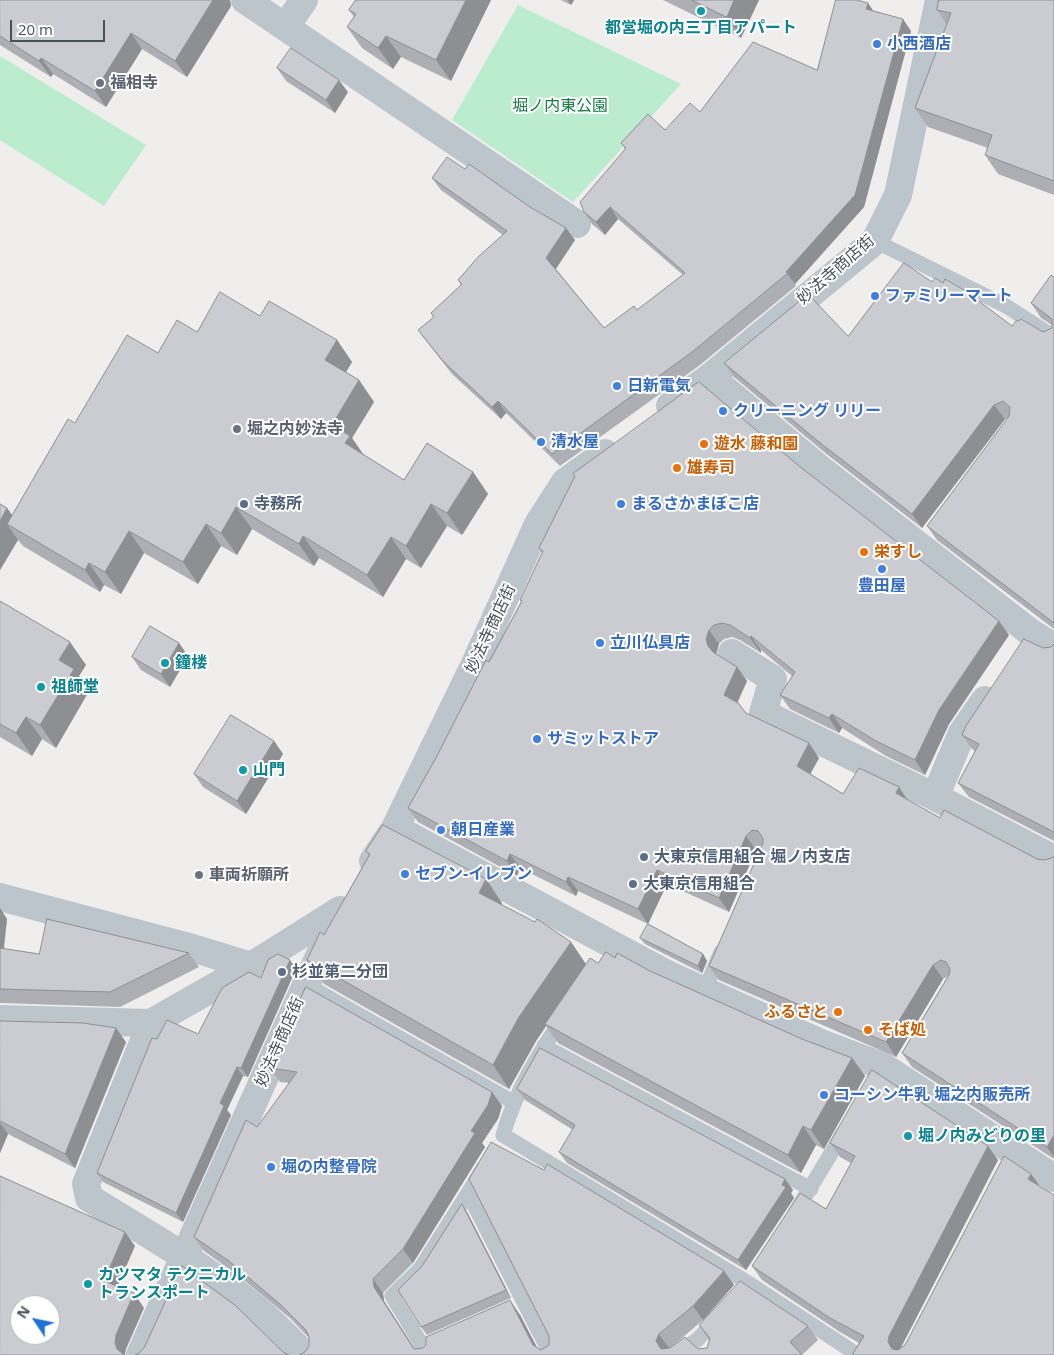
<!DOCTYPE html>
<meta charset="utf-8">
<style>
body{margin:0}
#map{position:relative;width:1054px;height:1355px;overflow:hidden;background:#f0eded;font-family:"Open Sans",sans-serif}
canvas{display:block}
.north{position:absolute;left:10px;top:1295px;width:50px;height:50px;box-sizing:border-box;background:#fff;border:1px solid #b5b9bd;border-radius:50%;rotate:304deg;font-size:14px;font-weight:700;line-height:20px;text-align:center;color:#46515a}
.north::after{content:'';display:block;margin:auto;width:18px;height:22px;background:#2072d7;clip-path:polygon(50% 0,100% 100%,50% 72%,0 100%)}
.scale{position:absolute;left:10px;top:20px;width:95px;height:22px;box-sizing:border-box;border:2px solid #46515a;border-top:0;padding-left:6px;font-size:15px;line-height:18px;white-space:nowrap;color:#46515a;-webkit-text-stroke:4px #fff;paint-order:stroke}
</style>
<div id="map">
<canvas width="1054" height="1355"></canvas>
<div class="north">N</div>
<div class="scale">20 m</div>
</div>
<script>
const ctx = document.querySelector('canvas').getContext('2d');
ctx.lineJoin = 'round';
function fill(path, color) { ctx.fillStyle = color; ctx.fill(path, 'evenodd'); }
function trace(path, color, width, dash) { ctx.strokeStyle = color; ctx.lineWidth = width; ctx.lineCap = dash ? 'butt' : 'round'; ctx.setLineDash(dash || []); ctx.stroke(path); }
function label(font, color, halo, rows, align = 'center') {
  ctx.font = font + ' "Open Sans","Noto Sans JP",sans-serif'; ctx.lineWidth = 4; ctx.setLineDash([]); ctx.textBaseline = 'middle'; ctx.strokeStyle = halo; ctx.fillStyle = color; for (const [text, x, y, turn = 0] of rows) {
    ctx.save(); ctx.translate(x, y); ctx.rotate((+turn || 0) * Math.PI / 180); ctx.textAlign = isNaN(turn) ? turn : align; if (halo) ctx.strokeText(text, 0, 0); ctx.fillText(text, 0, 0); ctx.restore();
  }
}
fill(new Path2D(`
 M518 5 681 84 573 202 452 120Z
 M0 56 146 145 104 206 0 140Z`), '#bcecce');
trace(new Path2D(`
 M875 241 1006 306 1054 337
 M305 984 513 1102
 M704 992 721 952
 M563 1018C537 1055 516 1091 503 1135L750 1284 858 1355
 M544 1046 811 1189
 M483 1168 468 1193 551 1355
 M795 1213 844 1132
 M428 1355 392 1296 420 1269 468 1193
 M675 1355 697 1340 718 1318`), '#bcc5cc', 15);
trace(new Path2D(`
 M245 0 577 224
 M286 26 304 0
 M710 377 819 468 1030 632 1054 647
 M670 406 710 377 875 241 898 195 939 0
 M732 653 773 679 763 713 935 797 1054 859
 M935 797 962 733 985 700
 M395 828 669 975 821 1043 882 1066 1054 1178
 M373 861 395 828 474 666 538 524 565 482 605 453
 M0 897 189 947 251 966
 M0 1019 151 1023 251 966 340 910
 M151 1023 86 1184 89 1198C164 1244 245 1288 304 1355
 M140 1355 329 934`), '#bcc5cc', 28);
fill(new Path2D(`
 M0 0H230L231 6 187 77 142 49 106 107 53 74 51 77 0 45Z
 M356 0H491L451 81 401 57 393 69 362 48 347 27 354 17 349 10Z
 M561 0H574L571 5Z
 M663 0H759L741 38Z
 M1054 0V195L998 174 985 155 988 148 928 127 915 108 947 25 937 10Z
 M868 3 873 11 911 31 864 207 795 284 796 286 700 365 560 466 506 413 501 419 452 374 427 342 418 330 434 317 431 313 461 285 458 280 503 235 441 190 432 178 465 169 575 240 556 269 604 328 637 310 683 275 618 219 605 235 592 224 584 212 625 149 621 143 665 130 700 112 817 70Z
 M277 68 348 92 335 113 286 81Z
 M1054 277V629L937 540 927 526 1009 418 1005 419 922 528 829 456 734 377 724 363 848 336 932 282 1012 326 1019 321 1043 332 1052 328V325L1041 318 1031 303Z
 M260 316 337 340 352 362 346 372 359 380 374 402 352 438 363 454 404 480 473 472 488 494 462 535 447 526 421 568 406 559 383 597 319 558 314 566 252 529 237 555 221 546 198 584 144 553 121 594 104 585 100 592 23 546 18 540 0 570 7 508 12 515 75 423 158 353 197 332Z
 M799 466 1009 635 949 724 925 775 886 756 842 728 839 733 790 709 780 695 792 676 761 650V653L740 640 732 637 724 639 719 644 717 654 737 667 747 681 738 702 746 713 819 758 810 774 843 794 908 800 940 818 1037 859 1044 860 1052 858 1054 856V1159L912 1067 902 1053 948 976 943 979 896 1057 719 980 709 966 762 845 756 850 729 912 667 884 648 924 578 891 576 896 520 868 517 876 418 822 408 808 521 602 520 600 542 553 539 548 575 476 573 474Z
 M0 601 86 665 79 676 89 691 56 748 42 739 32 756 0 737Z
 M179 643 188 656 170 687 141 670 132 657Z
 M1054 644V841L969 797 958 783 975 751 972 749 962 735 1043 648 1051 647Z
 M274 741 283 754 246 814 203 787 194 774Z
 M366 851 502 903V905L571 942 586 964 598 963 615 958 650 971 802 1039 852 1058 865 1076 824 1149 816 1145 801 1173 558 1043 546 1026 536 1041 509 1089 324 984 307 960 324 935 369 855Z
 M0 908 7 919 4 949 39 954 189 953 199 967 120 1007 0 1003Z
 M640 938 703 954 707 961 702 973 645 944Z
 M296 969 248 1077 243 1076 227 1110 231 1115 183 1222 103 1182 97 1173 157 1039 198 1034 261 978Z
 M0 1021 126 1042 75 1168 8 1134 0 1153Z
 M270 1068 492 1092 502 1106 498 1119 482 1143 485 1147 413 1263 383 1293 384 1301 415 1349 423 1348 520 1315 537 1348 541 1350 724 1271 734 1285 703 1320 669 1349H698L707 1348 709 1340 699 1325 808 1326 818 1340 802 1355 305 1352 309 1346V1338L291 1319 239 1276 204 1251 194 1237 257 1127 289 1083 280 1082Z
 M517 1089 785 1179 793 1190 791 1193 794 1198 746 1270 567 1163 559 1152 573 1130 525 1100Z
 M830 1143 998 1160 900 1349 905 1345 1040 1187 1054 1355H852L859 1343 840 1332 762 1280 752 1266 826 1209 851 1163 840 1157Z
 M467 1212 511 1298 427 1335 421 1327 422 1266Z`), '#aeafb5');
fill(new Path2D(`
 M213 0H230L231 6 187 77 175 61Z
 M466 0H491L451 81 436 60Z
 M568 0H574L571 5Z
 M734 0H759L741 38 727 17Z
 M868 3 876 15 866 9Z
 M903 19 911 31 864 207 795 284 786 272Z
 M131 33 142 49 106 107 95 91Z
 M386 36 401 57 393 69 378 48Z
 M41 58 53 74 51 77 39 61Z
 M339 80 348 92 335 113 326 100Z
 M610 207 618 219 605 235 596 222Z
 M566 228 575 240 555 270 546 258Z
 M337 340 352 362 340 382 325 360Z
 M359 380 374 402 352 438 365 457 361 465 332 425Z
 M498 401 506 413 501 419 492 407Z
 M994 405 1005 419 922 528 912 514Z
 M473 472 488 494 462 535 447 513Z
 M431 504 447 526 421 568 406 546Z
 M236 507 252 529 237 555 221 533Z
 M7 508 23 531 7 524 18 540 0 570V521Z
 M206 524 221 546 198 584 183 562Z
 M129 531 144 553 121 594 105 572Z
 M303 536 319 558 314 566 299 544Z
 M391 537 406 559 383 597 367 575Z
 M89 563 104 585 100 592 85 570Z
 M999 621 1009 635 949 724 925 775 915 760 939 710Z
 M709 630 719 644 716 653 718 661 708 646 706 639Z
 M751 636 761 650V653L750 638Z
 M70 642 86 665 79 676 89 691 56 748 40 725 59 660Z
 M179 643 188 656 170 687 161 674Z
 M737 667 747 681 734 709 724 695Z
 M832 714 842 728 839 733 829 718Z
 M26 717 42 739 32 756 16 733Z
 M274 741 283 754 246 814 237 801Z
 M809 743 819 758 807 780 797 766Z
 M899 787 909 802 896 793Z
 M746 836 756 850 729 912 719 898Z
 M510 854 520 868 517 876 507 861Z
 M657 870 667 884 648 924 638 909Z
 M568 877 578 891 576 896 566 882Z
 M486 879 502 903 496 917 479 893Z
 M0 908 7 919 2 962 0 958Z
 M571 942 587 966 545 1024 546 1026 536 1041 509 1089 493 1065 519 1017Z
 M703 954 707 961 702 973 698 966Z
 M290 960 296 969 248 1077 241 1068Z
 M933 965 943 979 896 1057 886 1042Z
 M116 1028 126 1042 75 1168 65 1154Z
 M852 1058 865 1076 824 1149 811 1130Z
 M237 1067 243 1076 227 1110 231 1115 183 1222 176 1213 220 1103Z
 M492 1092 502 1106 498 1119 482 1143 485 1147 413 1263 403 1249Z
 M0 1123 8 1134 0 1153Z
 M803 1126 816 1145 801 1173 788 1155Z
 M1054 1135V1157L1047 1147Z
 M988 1146 998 1160 897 1355 888 1342 889 1336Z
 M1031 1174 1041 1188 1028 1179Z
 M785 1179 793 1190 791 1193 794 1198 746 1270 738 1260Z
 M462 1204 467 1212 511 1298 506 1290Z
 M125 1232 135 1246 114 1295 104 1281Z
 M724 1271 734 1285 703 1320 693 1306Z
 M373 1279 383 1293 384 1301 419 1355 374 1287Z
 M134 1293 144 1308 126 1349 125 1355H121L117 1349 115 1343 116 1335Z
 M510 1300 520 1315 541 1355 533 1345Z
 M659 1334 669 1348 666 1355H665L656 1341Z`), '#8d8f93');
const building = new Path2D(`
 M0 0H213L175 61 131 33 95 91 41 58 39 61 0 36Z
 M356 0H466L436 60 386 36 378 48 347 27 356 14 349 10Z
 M692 0H734L727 17Z
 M836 0H857L868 3 866 9 903 19 855 195 786 272 788 273 692 352 552 454 498 401 492 407 443 361 418 330 434 317 431 313 462 284 458 280 479 256 507 231 432 178 447 157 465 169 469 164 530 207 566 228 546 258 604 328 634 306 637 310 685 273 610 207 596 222 584 212 580 202 626 148 621 143 648 114 665 130 690 103 700 112 753 42 817 70Z
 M939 0H1054V181L985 155 992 135 915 108 951 13 937 10Z
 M291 48 339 80 326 100 277 68Z
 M904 263 932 282 935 278 943 283 945 279 964 290 1012 326 1017 320 1019 321 1021 319 1043 332 1052 328V319L1031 303 1051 275 1054 277V623L927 526 1009 416 1010 407 1003 401 994 405 912 514 819 442 724 363 808 294 848 336Z
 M220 292 260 316 269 301 337 340 325 360 359 380 332 425 350 436 345 443 404 480 427 443 473 472 447 513 431 504 406 546 391 537 367 575 303 536 299 544 236 507 221 533 206 524 183 562 129 531 105 572 89 563 85 570 7 524 68 419 75 423 127 335 158 353 177 320 197 332Z
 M699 382 799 466 999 621 939 710 915 760 876 741 832 714 829 718 780 695 795 672 751 636 750 638 730 625 722 623 714 625 709 630 706 639 708 646 713 652 737 667 724 695 738 703 746 713 809 743 797 766 843 794 859 768 899 787 896 793 940 818 944 810 1037 859 1044 860 1052 858 1054 856V1135L1047 1147 902 1053 949 975 950 969 946 962 941 960 933 965 886 1042 709 966 763 843V838L758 831 752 830 746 836 719 898 657 870 638 909 568 877 566 882 510 854 507 861 408 808 438 754 486 660 489 662 522 601 520 600 543 551 539 548 575 476 573 474Z
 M0 504 7 508 0 521Z
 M0 601 70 642 59 660 74 669 40 725 26 717 16 733 0 724Z
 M150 626 179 643 161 674 132 657Z
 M1024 639 1043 648 1051 647 1054 644V833L1052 831 958 783 979 744 962 735 966 726Z
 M231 715 274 741 237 801 194 774Z
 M383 825 486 879 479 893 535 922 537 919 571 942 519 1017 493 1065 307 960 320 932 324 935 370 854 366 851Z
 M47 919 189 953 110 992 0 989V948L39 954Z
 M648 924 703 954 698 966 640 938Z
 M606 952 615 958 617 953 650 971 802 1039 852 1058 811 1130 803 1126 788 1155 545 1024 590 958 598 963Z
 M278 954 290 960 241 1068 237 1067 220 1103 224 1106 176 1213 97 1173 152 1038 157 1039 167 1020 198 1034 222 988 249 972 261 978 268 960Z
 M306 987 492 1092 488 1105 471 1131 475 1133 403 1249 373 1279 374 1287 414 1349 423 1348 426 1345V1337L510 1300 533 1345 541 1350 549 1345V1336L469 1179 491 1142 544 1170 547 1164 724 1271 693 1306 659 1334 656 1341 661 1349 670 1348 685 1337 698 1349 707 1348 710 1338 699 1325 740 1281 808 1326 790 1342 802 1355H299L305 1352 309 1346V1337L306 1330 281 1305 229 1261 194 1237 246 1120 257 1127 297 1072 270 1068Z
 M0 1021 83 1023 116 1028 65 1154 0 1121Z
 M540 1048 785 1179 782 1185 786 1187 738 1260 559 1152 575 1125 517 1089Z
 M872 1070 988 1146 889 1336 888 1342 892 1349 898 1350 905 1345 1004 1156 1031 1174 1028 1179 1054 1195V1355H852L864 1336 830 1318 752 1266 800 1193 826 1209 855 1156 830 1143Z
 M0 1176 125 1232 104 1281 134 1293 116 1335 115 1343 117 1349 124 1355H0ZM20 1305H50V1335H20Z
 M462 1204 506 1290 421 1327 398 1290 422 1266Z
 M182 1266 236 1306 283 1352 289 1355H135L139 1353 144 1348Z`);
fill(building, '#caccd2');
trace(building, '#8d8f93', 1);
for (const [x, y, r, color] of [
 [701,11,5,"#0f9aa8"],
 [877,44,5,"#3f7fe0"],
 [100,83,5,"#6b7280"],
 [875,296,5,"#3f7fe0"],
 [617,386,5,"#3f7fe0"],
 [723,411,5,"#3f7fe0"],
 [237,429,5,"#6b7280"],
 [541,442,5,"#3f7fe0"],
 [704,444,5,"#e8710a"],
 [677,468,5,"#e8710a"],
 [244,504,5,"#5c6f8a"],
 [621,504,5,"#3f7fe0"],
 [864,552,5,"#e8710a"],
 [882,569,5,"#3f7fe0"],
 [600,643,5,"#3f7fe0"],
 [165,663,5,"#0f9aa8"],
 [41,687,5,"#0f9aa8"],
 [537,739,5,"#3f7fe0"],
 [243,770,5,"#0f9aa8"],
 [441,830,5,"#3f7fe0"],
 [644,857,5,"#5c6f8a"],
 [405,874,5,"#3f7fe0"],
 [199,875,5,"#6b7280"],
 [633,884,5,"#5c6f8a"],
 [282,972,5,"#5c6f8a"],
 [838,1012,5,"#e8710a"],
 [868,1030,5,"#e8710a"],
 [824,1095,5,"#3f7fe0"],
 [908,1136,5,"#0f9aa8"],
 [271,1167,5,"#3f7fe0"],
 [88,1284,5,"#0f9aa8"]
]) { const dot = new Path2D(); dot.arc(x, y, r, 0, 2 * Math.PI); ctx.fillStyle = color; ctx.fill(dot); trace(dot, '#fff', 2); }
label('bold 16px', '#0d838f', '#fff', [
 ["都営堀の内三丁目アパート",701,28,"center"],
 ["鐘楼",175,663],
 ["祖師堂",51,687],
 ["山門",253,770],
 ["堀ノ内みどりの里",918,1136],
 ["カツマタ テクニカル",98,1275],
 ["トランスポート",98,1293]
], 'left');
label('bold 16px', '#366cbe', '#fff', [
 ["小西酒店",887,44],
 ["ファミリーマート",885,296],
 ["日新電気",627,386],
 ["クリーニング リリー",733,411],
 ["清水屋",551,442],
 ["まるさかまぼこ店",631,504],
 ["豊田屋",882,586,"center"],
 ["立川仏具店",610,643],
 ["サミットストア",547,739],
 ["朝日産業",451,830],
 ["セブン-イレブン",415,874],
 ["コーシン牛乳 堀之内販売所",834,1095],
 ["堀の内整骨院",281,1167]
], 'left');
label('bold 16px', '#5b616d', '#fff', [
 ["福相寺",110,83],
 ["堀之内妙法寺",247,429],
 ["車両祈願所",209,875]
], 'left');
label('16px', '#1a7848', '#fff', [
 ["堀ノ内東公園",560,106]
]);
label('16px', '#46515a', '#fff', [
 ["妙法寺商店街",836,270,-41],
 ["妙法寺商店街",491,629,-65],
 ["妙法寺商店街",280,1042,-66]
]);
label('bold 16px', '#c56008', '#fff', [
 ["遊水 藤和園",714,444],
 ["雄寿司",687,468],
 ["栄すし",874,552],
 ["ふるさと",828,1012,"right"],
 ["そば処",878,1030]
], 'left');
label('bold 16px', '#4e5e75', '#fff', [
 ["寺務所",254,504],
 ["大東京信用組合 堀ノ内支店",654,857],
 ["大東京信用組合",643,884],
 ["杉並第二分団",292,972]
], 'left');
</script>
